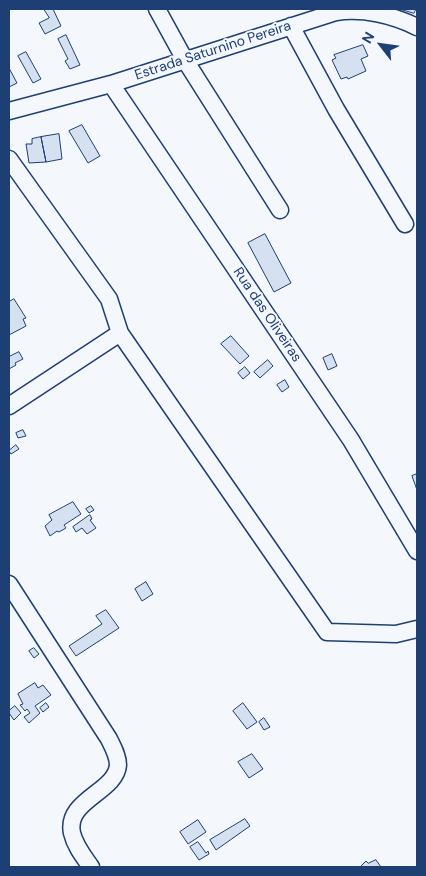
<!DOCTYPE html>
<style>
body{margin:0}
#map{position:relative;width:426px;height:876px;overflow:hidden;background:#f4f7fb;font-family:"DM Sans",sans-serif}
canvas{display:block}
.frame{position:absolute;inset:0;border:10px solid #1d3f73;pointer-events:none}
.north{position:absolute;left:356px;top:20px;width:50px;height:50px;-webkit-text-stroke:4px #f4f7fb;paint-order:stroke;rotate:300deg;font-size:14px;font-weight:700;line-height:20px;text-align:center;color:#1d3f73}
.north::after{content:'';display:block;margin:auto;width:18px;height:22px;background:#1d3f73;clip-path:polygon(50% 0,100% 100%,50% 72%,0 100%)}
</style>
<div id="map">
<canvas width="426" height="876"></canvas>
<div class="frame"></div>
<div class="north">N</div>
</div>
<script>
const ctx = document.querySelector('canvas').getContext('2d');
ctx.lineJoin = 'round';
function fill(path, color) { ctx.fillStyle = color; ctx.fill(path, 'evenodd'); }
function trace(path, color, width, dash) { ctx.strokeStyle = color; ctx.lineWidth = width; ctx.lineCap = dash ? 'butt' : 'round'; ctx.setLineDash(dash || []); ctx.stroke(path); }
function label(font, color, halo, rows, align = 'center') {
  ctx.font = font + ' "DM Sans",sans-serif'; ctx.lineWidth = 4; ctx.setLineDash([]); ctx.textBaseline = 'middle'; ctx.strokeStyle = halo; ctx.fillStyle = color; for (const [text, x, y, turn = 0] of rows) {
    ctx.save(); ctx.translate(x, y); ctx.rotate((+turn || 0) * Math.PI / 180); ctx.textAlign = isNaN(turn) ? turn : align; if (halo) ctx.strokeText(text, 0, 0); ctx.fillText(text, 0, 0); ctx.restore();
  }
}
const building = new Path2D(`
 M44 9H53L61 26 45 34 39 23 49 18Z
 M400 9H416L414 13Z
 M66 35 80 65 70 69 65 61 68 59 58 39Z
 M363 45 368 56 361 59 366 71 348 79 347 77 341 79 332 60 336 58 334 55Z
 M26 52 41 79 33 83 18 56Z
 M9 68 17 83 9 87Z
 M82 125 100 156 88 163 69 131Z
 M59 134 62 159 46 162 41 137Z
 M41 137 46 162 29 163 26 144H32V139Z
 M265 234 291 283 274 292 248 243Z
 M14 299 26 318 23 319 26 326 9 335V302Z
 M231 336 249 356 240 364 221 344Z
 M19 352 23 359 15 363 16 365 9 369V357Z
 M332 354 337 366 328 370 323 358Z
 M268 360 273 366 260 378 254 372Z
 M245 367 250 373 243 379 238 373Z
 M285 380 289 387 282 392 277 385Z
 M23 430 26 436 18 438 16 433Z
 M16 445 19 449 11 454 9 451Z
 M417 474V490L412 476Z
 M73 502 81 514 64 525 66 528 59 532 57 531 50 536 45 526 52 520 49 515Z
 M91 506 94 510 89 513 86 509Z
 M90 515 92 519 90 520 96 528 87 534 82 528 76 532 73 527Z
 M146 582 153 594 142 601 135 589Z
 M106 610 119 628 76 656 69 646 102 624 96 616Z
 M34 648 39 654 34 658 29 651Z
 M35 683 38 688 43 685 51 695 35 706 40 713 29 723 24 717 30 713 27 709 25 711 20 705 23 704 18 694Z
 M46 703 49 707 43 712 40 708Z
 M243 703 257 722 247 729 233 711Z
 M15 706 21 713 14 720 9 713V711Z
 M264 718 270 727 264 730 259 722Z
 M252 754 263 769 249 778 238 762Z
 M245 819 250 826 216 850 210 840Z
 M198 820 206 832 188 844 180 832Z
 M198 842 206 853 208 851 209 854 199 860 190 847Z
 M376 860 381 867H360L366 861 368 863Z`);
fill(building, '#d5e0f0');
trace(building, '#1d3f73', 1);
const minor = new Path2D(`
 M157 9 185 60 280 210
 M291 26 336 109 405 224
 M111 84 351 440 417 551
 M9 111 111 84 336 12C363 8 393 15 417 27
 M9 159 109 299 120 333 9 406
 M120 333 327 632 396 634 417 629
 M9 584 109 739C113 747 118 756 118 765 116 792 65 800 72 833 75 846 84 857 91 867`);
trace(minor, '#1d3f73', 19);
trace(minor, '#f4f7fb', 16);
label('14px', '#1d3f73', '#f4f7fb', [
 ["Estrada Saturnino Pereira",213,51,-18],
 ["Rua das Oliveiras",267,315,56]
]);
</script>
